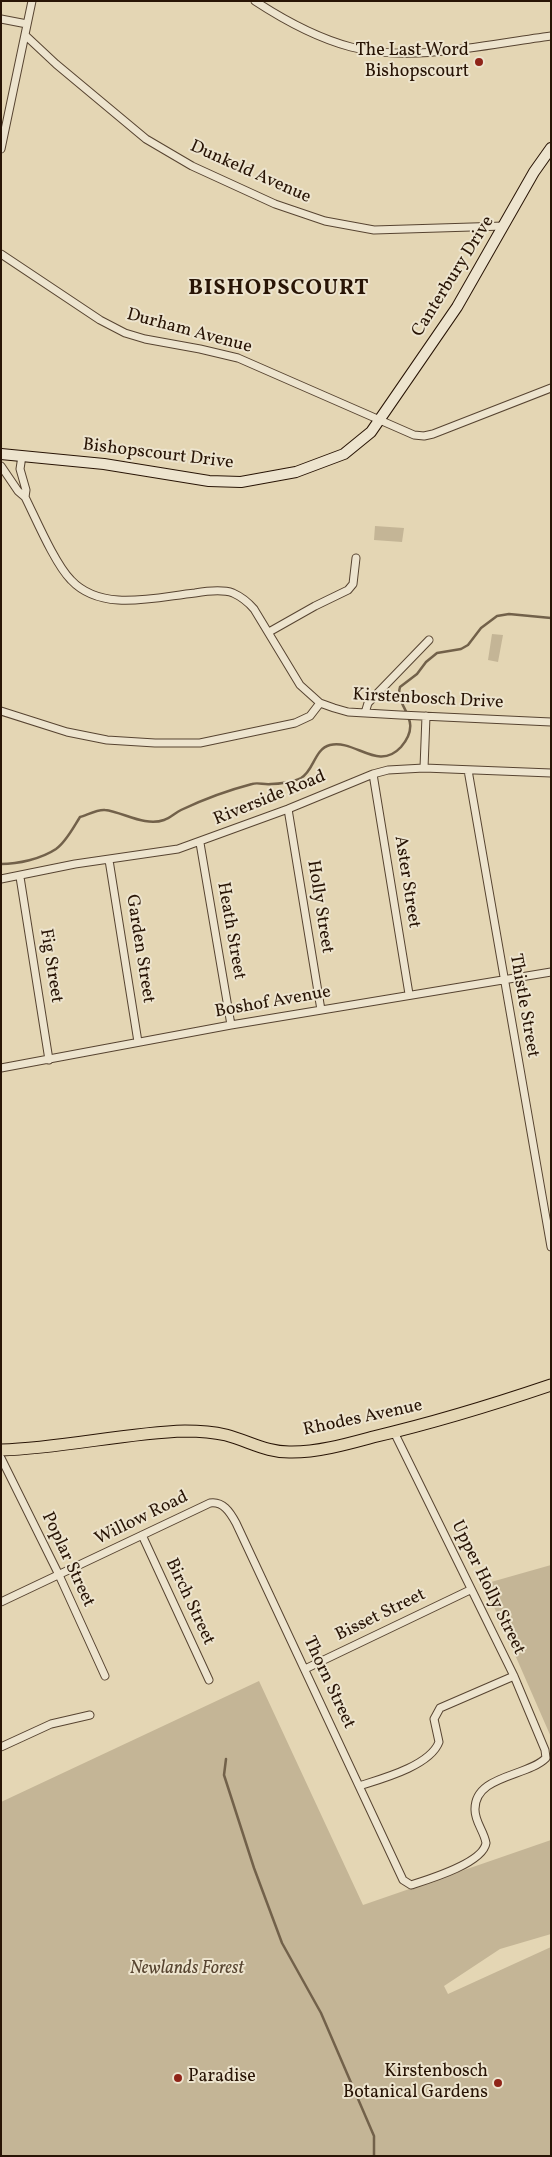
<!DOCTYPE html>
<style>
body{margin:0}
#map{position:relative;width:552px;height:2157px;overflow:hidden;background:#e4d6b4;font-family:Vollkorn,serif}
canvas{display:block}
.frame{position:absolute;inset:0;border:2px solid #281405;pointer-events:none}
</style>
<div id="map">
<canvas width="552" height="2157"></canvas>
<div class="frame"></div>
</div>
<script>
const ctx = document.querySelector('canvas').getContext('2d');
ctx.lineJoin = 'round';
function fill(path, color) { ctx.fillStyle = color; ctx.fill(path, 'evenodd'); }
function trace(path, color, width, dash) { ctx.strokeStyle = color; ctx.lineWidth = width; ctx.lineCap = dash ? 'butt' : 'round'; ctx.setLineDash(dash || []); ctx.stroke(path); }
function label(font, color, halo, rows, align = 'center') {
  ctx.font = font + ' Vollkorn,serif'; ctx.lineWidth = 4; ctx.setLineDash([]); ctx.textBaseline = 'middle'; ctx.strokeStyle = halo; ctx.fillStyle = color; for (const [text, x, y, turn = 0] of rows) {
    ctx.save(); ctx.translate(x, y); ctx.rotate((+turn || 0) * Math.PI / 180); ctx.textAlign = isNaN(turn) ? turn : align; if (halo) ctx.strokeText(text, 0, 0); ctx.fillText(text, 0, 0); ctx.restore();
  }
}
fill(new Path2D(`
 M375 526 404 528 402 542 374 540Z
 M492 634 503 635 498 662 488 660Z
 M551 1565V1737L484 1584Z
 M259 1681 363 1905 551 1840V1934L500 1949 444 1986 448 1994 551 1947V2156H1V1802Z`), '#c4b596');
trace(new Path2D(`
 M1 864C18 864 41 859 56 849 66 842 73 828 80 817 87 815 98 809 105 810 123 812 145 827 164 820 170 818 175 813 181 810 202 800 229 790 252 784 258 782 264 785 271 784 279 784 293 782 301 778 314 771 314 749 330 745 355 739 378 772 401 747 425 719 394 707 400 687L417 674 426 662 437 653 461 649 468 645 481 628 497 616 509 614 551 618
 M226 1759 224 1775 254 1868 282 1943 321 2013 374 2136V2156`), '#72614a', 2.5);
const street = new Path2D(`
 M255 1C284 20 317 38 351 47 412 63 489 44 551 36
 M1 19 27 24
 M25 35 56 64 146 139 192 166 275 204 325 221 374 230 504 226
 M1 149 32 1
 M1 254 100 320 125 333 145 339 200 349 238 358 414 435 424 436 433 434 551 388
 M22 456 20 469 26 490 25 497
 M1 466 18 491 25 497C36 519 55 564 71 580 102 613 156 597 195 593 207 591 222 589 233 593 242 597 248 602 254 609L300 685 320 703 334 708 348 712 400 715 551 722
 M269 632 315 606 348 590 353 584 356 558
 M1 711 67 732 107 740 155 743H200L295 723 310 716 320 703
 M365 713 368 703 429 640
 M424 768 426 716
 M468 770 551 1247
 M373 774 409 994
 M288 809 321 1010
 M200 843 231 1025
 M109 860 138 1042
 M20 877 49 1060
 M1 879 75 864 178 849 288 809 373 774 388 770 424 768 551 773
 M1 1068 231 1025 551 972
 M1 1458 59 1575 105 1676
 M142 1535 209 1680
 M1 1602 210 1503C223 1501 230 1512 236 1523L403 1880 411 1885C430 1879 483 1863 486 1843 484 1831 475 1822 475 1810 474 1775 527 1777 546 1758L545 1750 514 1676 394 1432
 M305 1669 470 1590
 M1 1747 51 1724 90 1715
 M359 1786C381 1779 430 1766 439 1742L434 1719 440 1708 514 1676`);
const secondary = new Path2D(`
 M1 454 104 464 209 481 241 482 296 472 344 454 371 432 457 307 534 172 551 148`);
const primary = new Path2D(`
 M1 1450C64 1448 123 1433 185 1431 198 1431 213 1432 226 1435 249 1441 267 1453 292 1452 319 1452 347 1444 373 1437 433 1423 492 1405 551 1385`);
trace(street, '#574431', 9);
trace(secondary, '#281405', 12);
trace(primary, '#281405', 13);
trace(street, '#ede4ce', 7);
trace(secondary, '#ede4ce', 10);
trace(primary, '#e4d6b4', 11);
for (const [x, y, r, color] of [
 [479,62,5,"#8f2418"],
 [178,2078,5,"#8f2418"],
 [498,2083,5,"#8f2418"]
]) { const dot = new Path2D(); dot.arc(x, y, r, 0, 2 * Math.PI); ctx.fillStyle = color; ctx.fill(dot); trace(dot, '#ede4ce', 2); }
label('18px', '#281405', '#ede4ce', [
 ["The Last Word",469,52],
 ["Bishopscourt",469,73],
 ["Kirstenbosch",488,2073],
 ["Botanical Gardens",488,2094],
 ["Paradise",188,2078,"left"]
], 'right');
label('18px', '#281405', '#ede4ce', [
 ["Dunkeld Avenue",250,173,24],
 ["Canterbury Drive",454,277,-58],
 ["Durham Avenue",189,332,15],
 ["Bishopscourt Drive",158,455,7],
 ["Kirstenbosch Drive",428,700,3],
 ["Riverside Road",270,799,-22],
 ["Aster Street",406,882,81],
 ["Holly Street",319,907,81],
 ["Heath Street",230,931,80],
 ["Garden Street",139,949,81],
 ["Fig Street",50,966,81],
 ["Boshof Avenue",273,1003,-10],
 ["Thistle Street",523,1006,80],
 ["Rhodes Avenue",363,1419,-12],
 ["Willow Road",142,1519,-26],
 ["Poplar Street",67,1560,65],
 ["Upper Holly Street",487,1588,64],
 ["Birch Street",189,1602,65],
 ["Bisset Street",381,1616,-26],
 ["Thorn Street",328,1683,65]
]);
label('italic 18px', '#574430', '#ede4ce', [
 ["Newlands Forest",187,1970]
]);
ctx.letterSpacing = '1px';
label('bold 22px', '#281405', '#ede4ce', [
 ["BISHOPSCOURT",279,290]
]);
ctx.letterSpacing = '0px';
</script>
